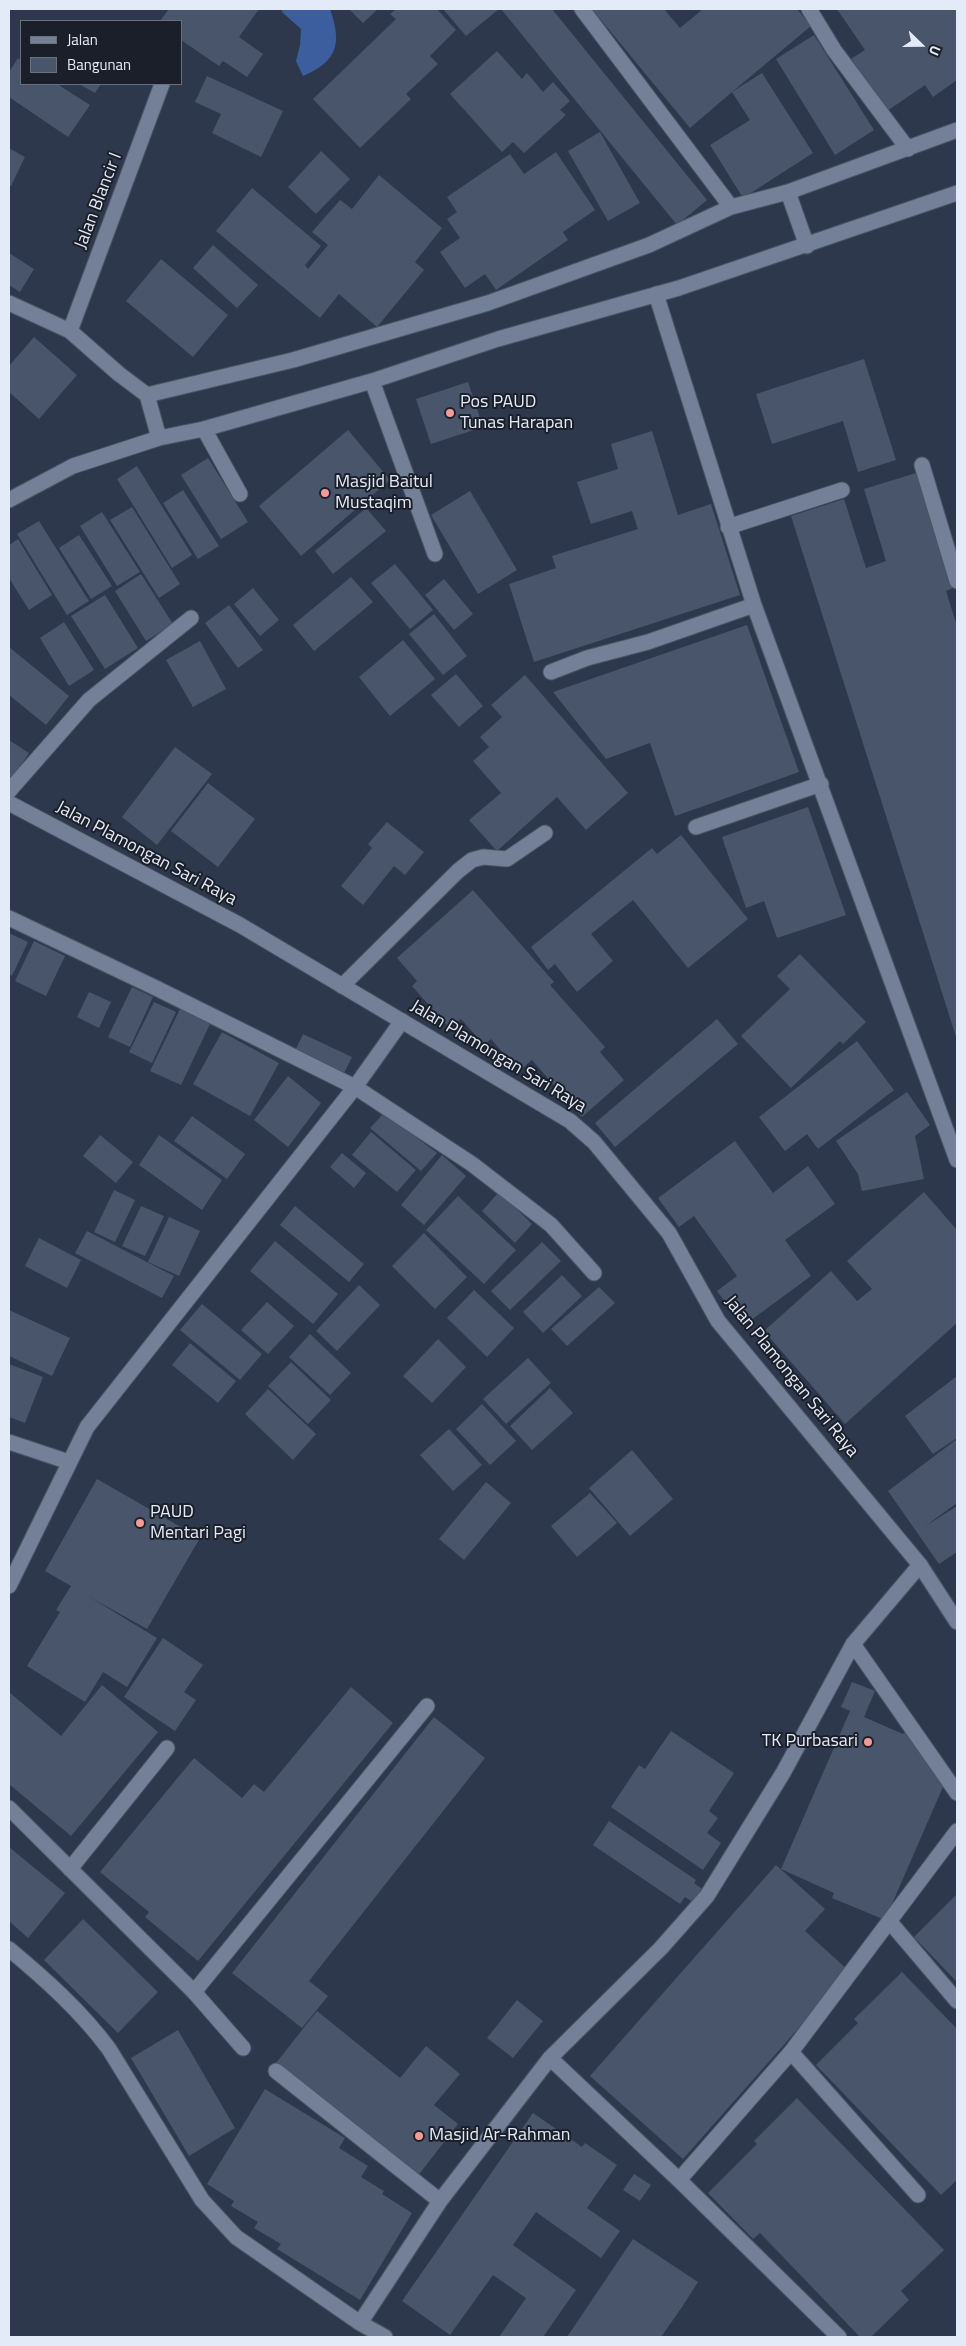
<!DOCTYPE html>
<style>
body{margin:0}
#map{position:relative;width:966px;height:2346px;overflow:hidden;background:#2d384d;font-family:"Titillium Web",sans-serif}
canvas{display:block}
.frame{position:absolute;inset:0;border:10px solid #e4ebf8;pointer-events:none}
.legend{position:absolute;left:20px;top:20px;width:162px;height:65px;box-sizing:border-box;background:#1a1f29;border:1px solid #6b717c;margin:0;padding:6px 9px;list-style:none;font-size:15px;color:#e4ebf8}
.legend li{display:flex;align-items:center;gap:10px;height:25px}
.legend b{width:25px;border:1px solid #6b717c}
.north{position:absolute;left:896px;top:20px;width:50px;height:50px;-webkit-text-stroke:4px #1a1f29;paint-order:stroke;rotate:112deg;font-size:14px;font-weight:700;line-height:20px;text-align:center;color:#e4ebf8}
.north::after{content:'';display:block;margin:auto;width:18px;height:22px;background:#e4ebf8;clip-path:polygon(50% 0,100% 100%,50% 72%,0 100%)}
</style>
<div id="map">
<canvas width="966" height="2346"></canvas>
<div class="frame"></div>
<ul class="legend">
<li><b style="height:6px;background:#738098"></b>Jalan</li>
<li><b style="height:14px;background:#49556b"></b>Bangunan</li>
</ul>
<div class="north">U</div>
</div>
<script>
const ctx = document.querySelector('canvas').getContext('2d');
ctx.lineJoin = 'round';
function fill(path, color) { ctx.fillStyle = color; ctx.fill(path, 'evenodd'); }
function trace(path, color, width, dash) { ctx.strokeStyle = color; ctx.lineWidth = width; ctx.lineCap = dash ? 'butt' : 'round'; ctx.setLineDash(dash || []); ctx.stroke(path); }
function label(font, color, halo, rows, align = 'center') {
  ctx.font = font + ' "Titillium Web",sans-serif'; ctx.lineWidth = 4; ctx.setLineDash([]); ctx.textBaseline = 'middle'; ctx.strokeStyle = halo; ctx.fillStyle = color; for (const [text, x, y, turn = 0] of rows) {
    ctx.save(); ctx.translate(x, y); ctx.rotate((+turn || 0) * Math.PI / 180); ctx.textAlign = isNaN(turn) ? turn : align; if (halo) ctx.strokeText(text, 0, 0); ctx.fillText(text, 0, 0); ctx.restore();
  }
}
fill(new Path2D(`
 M282 9H330C342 43 338 61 303 76L296 61 300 45 301 29 282 12Z`), '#3c5e9e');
fill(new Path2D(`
 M169 9H259L239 37 263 54 247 77 223 61 219 66 181 40V21H160Z
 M349 9H378L363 23Z
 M396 9H437L456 30 430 56 438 64 406 94 411 99 360 148 313 99 396 19 390 14Z
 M443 9H499L466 36Z
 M501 9H552L707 200 677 225Z
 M592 9H664L680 28 703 9H797L811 26 732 92 762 73 813 153 743 198 710 145 750 120 732 92 690 128Z
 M837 9H957V80L933 97 925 85 887 111 851 59 865 50Z
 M814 35 874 130 835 155 776 59Z
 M497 51 522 79 527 73 543 92 553 82 570 101 560 110 566 115 524 153 513 142 502 152 450 94Z
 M18 58 21 60V84H57L90 105 68 137 9 97V72Z
 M207 76 283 111 261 157 212 133 221 114 195 102Z
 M79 84H101L95 93Z
 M600 132 640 203 608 221 568 151Z
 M9 148 25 157 11 186 9 185Z
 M321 151 350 179 316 214 288 187Z
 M556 152 595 210 563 232 568 240 496 290 485 274 465 288 440 252 460 238 447 219 457 212 447 197 510 154 524 174Z
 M379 175 442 228 415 262 424 270 377 327 339 294 320 318 216 231 252 188 321 246 305 265 308 269 328 245 312 232 340 200 352 209Z
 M213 245 258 285 237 308 193 268Z
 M9 253 34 269 20 292 9 285Z
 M161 259 228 315 193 357 126 301Z
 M34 337 77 375 39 419 9 392V366Z
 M864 359 896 460 858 472 843 421 772 444 756 394Z
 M468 382 483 427 431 444 416 399Z
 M348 430 390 480 301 556 259 506Z
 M652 431 678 515 711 504 740 595 534 662 509 584 556 568 552 556 638 529 632 511 591 524 577 482 618 469 611 444Z
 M208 458 248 522 221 539 181 475Z
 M137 466 192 555 172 568 117 479Z
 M916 473 953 588 946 591 957 626V1040L791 516 844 499 866 568 886 561 864 489Z
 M183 490 219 546 198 559 163 503Z
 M470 491 517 570 478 594 431 515Z
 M132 507 180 584 159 598 110 520Z
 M366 508 386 531 333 574 315 551Z
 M102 512 140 572 117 586 80 526Z
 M39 521 89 601 67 615 17 534Z
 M79 535 112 586 91 599 59 548Z
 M18 539 52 595 29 610 9 578V545Z
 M395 564 433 610 410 629 371 583Z
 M141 574 173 624 146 641 115 591Z
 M351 577 373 602 314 651 293 625Z
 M444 579 473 614 454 630 425 595Z
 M253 588 279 620 260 636 234 604Z
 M105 595 138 648 105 669 71 616Z
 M229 605 263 650 238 668 205 623Z
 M434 614 467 656 443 675 409 634Z
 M64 622 94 670 69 686 40 638Z
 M747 625 799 772 701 807 675 816 650 743 606 759 553 692Z
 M403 640 435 679 390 716 359 677Z
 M200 641 226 689 193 707 166 660Z
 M9 647 69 696 46 725 9 695Z
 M456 674 483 706 459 727 431 695Z
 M525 675 628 793 586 830 557 797 497 851 469 820 501 793 473 761 489 747 480 737 502 717 491 705Z
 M9 740 29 753 10 782 9 781Z
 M175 747 212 774 157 845 122 817Z
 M208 783 255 819 218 867 171 831Z
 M808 807 846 915 777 938 764 901 746 908 722 837Z
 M387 822 424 852 405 875 394 866 363 905 341 886 372 848 368 844Z
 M681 835 748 919 688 968 633 900 591 934 613 961 577 992 555 964 548 970 531 947 652 848 657 854Z
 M473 890 554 982 550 985 605 1047 600 1052 624 1080 582 1117 532 1060 519 1071 491 1039 484 1045 461 1019 450 1029 412 986 417 981 397 958Z
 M9 933 28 942 12 976 9 974Z
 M34 941 65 956 46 996 15 981Z
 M800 954 866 1022 843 1044 840 1041 791 1088 741 1036 790 989 777 976Z
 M132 987 153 997 130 1047 108 1037Z
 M89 992 111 1002 99 1028 77 1017Z
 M154 1002 176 1012 152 1063 129 1052Z
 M181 1007 211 1022 181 1085 150 1071Z
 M717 1019 738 1044 615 1147 595 1123Z
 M222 1032 279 1063 250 1116 193 1084Z
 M303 1034 352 1057 342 1077 294 1053Z
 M857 1041 894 1090 818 1149 807 1134 785 1151 759 1117Z
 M288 1076 321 1103 288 1147 254 1120Z
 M907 1092 930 1125 915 1136 924 1179 862 1191 858 1174 836 1141Z
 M384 1113 437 1153 421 1171 370 1128Z
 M192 1116 245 1154 227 1179 174 1141Z
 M371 1132 416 1170 397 1192 352 1155Z
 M100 1135 133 1162 116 1183 83 1156Z
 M159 1135 222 1180 202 1210 139 1165Z
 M735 1141 773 1193 808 1166 835 1204 785 1240 811 1276 743 1326 717 1291 737 1276 694 1216 679 1227 658 1198Z
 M342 1153 366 1173 354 1188 330 1167Z
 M442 1155 466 1176 424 1225 401 1205Z
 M114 1190 135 1200 115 1242 94 1232Z
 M499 1192 532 1224 515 1243 482 1211Z
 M924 1192 957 1230V1323L845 1424 764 1331 831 1271 857 1301 872 1289 847 1261Z
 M458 1196 516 1250 484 1284 426 1230Z
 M141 1206 164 1216 145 1256 122 1246Z
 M295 1206 364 1264 349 1282 280 1225Z
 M169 1217 200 1231 179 1276 148 1262Z
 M87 1231 174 1276 162 1298 75 1253Z
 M424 1233 467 1277 435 1309 392 1266Z
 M39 1238 81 1260 67 1288 25 1266Z
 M275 1241 338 1294 313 1324 250 1271Z
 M542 1242 561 1261 510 1310 491 1291Z
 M562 1275 582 1296 543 1333 523 1312Z
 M359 1285 380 1305 337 1351 316 1331Z
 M599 1287 615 1303 567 1346 551 1329Z
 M474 1290 514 1328 487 1357 447 1318Z
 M267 1302 294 1326 268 1354 241 1330Z
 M202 1304 262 1354 240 1380 180 1330Z
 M9 1310 70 1338 52 1376 9 1356Z
 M310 1334 351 1373 330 1395 289 1357Z
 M438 1339 466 1367 432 1403 403 1376Z
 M190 1343 236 1381 218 1403 172 1365Z
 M528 1358 551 1383 506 1424 483 1399Z
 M291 1362 331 1400 308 1424 268 1386Z
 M9 1364 43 1377 25 1423 9 1417Z
 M957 1376V1438L933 1454 905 1416Z
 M550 1388 573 1413 532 1450 510 1426Z
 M268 1389 316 1434 293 1460 245 1414Z
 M482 1404 516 1441 490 1465 456 1429Z
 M449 1429 482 1465 453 1491 420 1455Z
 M957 1439V1503L924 1527 957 1506V1552L939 1564 888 1491Z
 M632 1450 673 1499 630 1536 589 1488Z
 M97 1479 200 1538 147 1629 88 1596 157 1638 127 1687 103 1672 85 1702 27 1666 60 1612 56 1610 71 1586 45 1571Z
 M486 1482 511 1503 464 1560 439 1539Z
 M590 1493 617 1523 577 1557 551 1526Z
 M163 1638 203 1665 184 1692 196 1700 175 1731 124 1697Z
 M852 1682 875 1691 864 1717 903 1734 905 1732 946 1780 885 1920 832 1898 834 1893 781 1869 850 1711 841 1707Z
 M102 1685 158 1732 71 1836 9 1784V1692L61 1736Z
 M351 1687 393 1723 198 1961 145 1917 149 1912 100 1872 194 1758 242 1798 254 1784 264 1792Z
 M434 1717 485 1758 309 1981 328 1996 302 2028 232 1973Z
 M671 1731 734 1773 709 1811 718 1818 707 1833 721 1843 703 1870 611 1807 639 1765 645 1769Z
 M609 1821 696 1880 694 1883 705 1891 696 1904 685 1897 680 1904 593 1845Z
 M9 1847 65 1893 28 1938 9 1921Z
 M776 1865 825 1909 805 1931 849 1971 683 2159 590 2076Z
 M957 1894V1982L914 1937Z
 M83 1919 158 1992 118 2033 44 1960Z
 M902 1972 957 2029V2180L941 2195 816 2065 858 2023 854 2019Z
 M517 2000 543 2021 513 2058 487 2038Z
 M317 2011 400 2078 426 2046 460 2074 434 2105 458 2124 417 2177 276 2063Z
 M178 2030 235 2128 189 2156 131 2058Z
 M265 2089 345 2138 339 2148 368 2166 361 2177 384 2191 382 2194 412 2213 360 2300 277 2249 281 2244 254 2228 258 2222 231 2206 234 2201 207 2184Z
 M797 2098 944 2250 901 2291 909 2300 871 2337H860L760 2233 753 2239 708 2193 757 2144 754 2141Z
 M533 2113 582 2147 585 2143 617 2165 587 2208 620 2231 601 2258 536 2212 513 2245 576 2290 543 2337H499L526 2298 493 2275 450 2335 402 2301Z
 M634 2174 651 2185 640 2201 623 2190Z
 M633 2239 698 2282 682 2307 661 2337H567Z`), '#49556b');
const lane = new Path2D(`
 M204 429 240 494
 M728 527 842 490`);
const street = new Path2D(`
 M582 9 731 207
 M809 9 834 50 908 149
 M788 192 807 246
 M656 294 754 605 957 1160
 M9 303 70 331 119 374 147 395 159 438
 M70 331 162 84
 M372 381 435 554
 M147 395 293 360 488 303 649 245 731 207 788 192 957 130
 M922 465 957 581
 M9 500 73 466 159 438 204 429 372 381 498 339 679 288 957 193
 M551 672 587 658 648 642 754 605
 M9 791 89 700 191 618
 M696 827 821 784
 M9 918 156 988 355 1087 472 1164 551 1225 594 1273
 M342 986 458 871 472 860 483 857 507 859 545 833
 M9 1442 69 1462
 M9 1586 87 1427 355 1087 402 1021
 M853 1644 957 1793
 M9 1808 194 1992 243 2048
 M70 1869 167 1748
 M890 1922 957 2001
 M9 1949C45 1979 81 2011 109 2049L202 2200 236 2237 360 2323 385 2337
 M194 1992 427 1706
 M791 2052 918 2195
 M550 2058 679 2180 839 2337
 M276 2071 440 2201
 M679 2180 791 2052 957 1831
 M360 2323 440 2201 550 2058 661 1948 707 1896 783 1773 853 1644 920 1565`);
const secondary = new Path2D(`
 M9 803 240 925 570 1121 594 1142 669 1233 718 1321 920 1565 957 1622`);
trace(lane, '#4b5465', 17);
trace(street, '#4b5465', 17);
trace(secondary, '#4b5465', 17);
trace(lane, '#738098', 15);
trace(street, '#738098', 15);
trace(secondary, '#738098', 15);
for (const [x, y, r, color] of [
 [450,413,5,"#f59b97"],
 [325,493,5,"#f59b97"],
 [140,1523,5,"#f59b97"],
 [868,1742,5,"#f59b97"],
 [419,2136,5,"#f59b97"]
]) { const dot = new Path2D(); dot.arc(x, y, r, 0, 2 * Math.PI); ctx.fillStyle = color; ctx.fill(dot); trace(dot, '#1a1f29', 2); }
label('18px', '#e4ebf8', '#1a1f29', [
 ["Jalan Blancir I",99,201,-69],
 ["Jalan Plamongan Sari Raya",146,854,28],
 ["Jalan Plamongan Sari Raya",498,1057,31],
 ["Jalan Plamongan Sari Raya",791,1377,51]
]);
label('18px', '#e4ebf8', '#1a1f29', [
 ["Pos PAUD",460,403],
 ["Tunas Harapan",460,424],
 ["Masjid Baitul",335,483],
 ["Mustaqim",335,504],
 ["PAUD",150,1513],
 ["Mentari Pagi",150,1534],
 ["TK Purbasari",858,1742,"right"],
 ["Masjid Ar-Rahman",429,2136]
], 'left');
</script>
